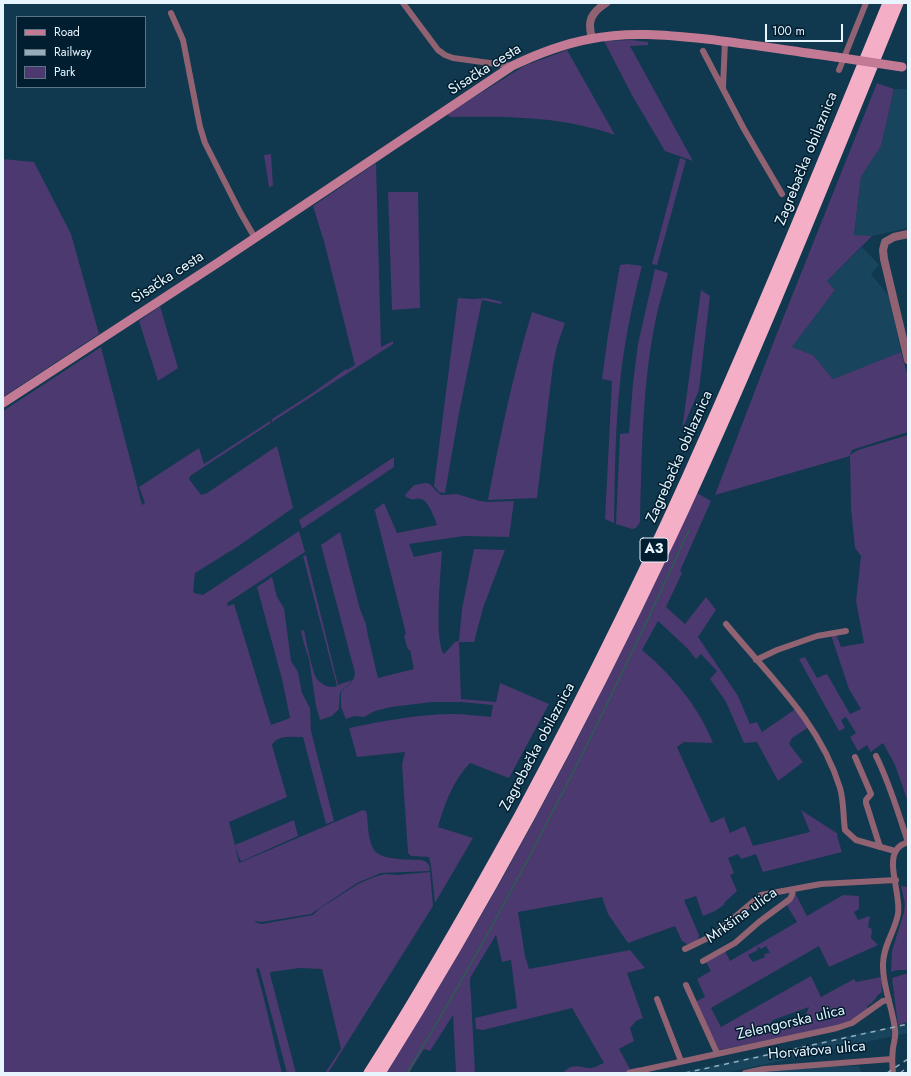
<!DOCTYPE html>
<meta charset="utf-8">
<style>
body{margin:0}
#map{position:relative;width:911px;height:1076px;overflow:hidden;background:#10384e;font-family:Jost,sans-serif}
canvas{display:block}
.frame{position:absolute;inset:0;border:4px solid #e7f5fe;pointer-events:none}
.legend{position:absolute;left:16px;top:16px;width:130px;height:72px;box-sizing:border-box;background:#001e2f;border:1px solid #5c7482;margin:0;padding:5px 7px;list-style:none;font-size:12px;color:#e7f5fe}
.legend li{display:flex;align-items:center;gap:8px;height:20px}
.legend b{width:20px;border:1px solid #5c7482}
.scale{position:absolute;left:765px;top:24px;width:78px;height:18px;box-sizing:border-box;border:2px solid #e7f5fe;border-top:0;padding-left:5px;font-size:12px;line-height:14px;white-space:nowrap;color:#e7f5fe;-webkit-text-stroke:3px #001e2f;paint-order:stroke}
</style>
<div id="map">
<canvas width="911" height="1076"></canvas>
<div class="frame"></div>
<ul class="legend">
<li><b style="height:5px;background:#c37a94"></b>Road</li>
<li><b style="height:5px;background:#96aebc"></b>Railway</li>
<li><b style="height:11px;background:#4b396f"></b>Park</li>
</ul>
<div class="scale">100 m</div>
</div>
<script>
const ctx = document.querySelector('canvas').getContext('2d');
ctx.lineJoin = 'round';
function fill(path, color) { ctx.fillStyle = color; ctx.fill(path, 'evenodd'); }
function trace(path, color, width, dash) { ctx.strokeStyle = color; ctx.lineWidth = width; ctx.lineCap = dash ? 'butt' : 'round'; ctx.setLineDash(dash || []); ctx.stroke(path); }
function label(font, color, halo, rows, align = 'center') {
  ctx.font = font + ' Jost,sans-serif'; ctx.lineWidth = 3; ctx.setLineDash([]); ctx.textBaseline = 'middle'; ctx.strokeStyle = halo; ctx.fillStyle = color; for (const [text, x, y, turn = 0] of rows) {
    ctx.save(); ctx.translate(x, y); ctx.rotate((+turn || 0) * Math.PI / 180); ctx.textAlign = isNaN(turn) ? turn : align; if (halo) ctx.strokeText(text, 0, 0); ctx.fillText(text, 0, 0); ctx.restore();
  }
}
fill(new Path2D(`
 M894 89H908V228L872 236H854L861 177 881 146Z
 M862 247 879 265 871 274 889 296 901 352 833 379 813 355 792 347 835 290 827 281Z
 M908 1023V1033L725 1073H678Z
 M859 1066 862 1073H752L813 1067Z`), '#18455d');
fill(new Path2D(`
 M631 40 648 42V45L630 46 693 161 665 151 633 97 604 41Z
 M567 50 615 135C562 116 505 116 450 117L447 114 524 66Z
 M877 83 894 89 881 146 861 177 854 235 872 236 827 281 835 290 792 347 813 355 833 379 901 352 908 377V432L852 450 850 455 858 450 908 435V802L895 765 883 743 871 752 867 745 858 751 850 737 856 733 846 717 841 720 845 728 839 731 799 659 805 657 817 678 827 674 850 714 861 709 849 689 831 635 836 634 841 647 864 643 856 601 861 556 855 548 851 509 850 456 715 495 774 341Z
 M271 154 273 186 269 187 264 155Z
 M680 158 686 160 657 265 652 264Z
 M3 159 34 162 71 234 99 334 3 397Z
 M376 163 381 347 393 341V344L272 422V419L314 392 346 369 347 370 355 365 325 245 313 206Z
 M388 192H418L420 308 392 310Z
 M627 264 642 266C632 305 624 343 620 383 615 429 615 476 614 523L605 519 612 381 602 379 608 335 620 265Z
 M655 269 668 273C665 285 661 297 658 309 642 379 642 451 640 522L636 528 632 529 616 524 620 434 629 433 633 383 638 344Z
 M701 290 710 296 699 390 682 430Z
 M458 298 473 299 486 298 502 302 501 304 482 300 459 413 445 493 439 492 434 486Z
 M160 306 178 368 158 381 139 321Z
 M532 312 565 323 557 346 553 365 537 498 488 500C500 436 513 374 532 312Z
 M101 347 142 505 145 503 139 487 199 448 204 464 270 421 271 423 190 476 189 479 201 495 207 493 277 446 278 450 293 508 237 547 195 573 193 591 194 593 203 595 299 531 305 552 227 603 228 606 234 604 271 725 290 718 282 679 257 587 272 577 277 597 284 608 291 661 298 672 302 693 310 708 311 731 334 821 326 824 303 737C294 737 277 734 272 745L273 749 287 797 229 822 235 845 294 820 298 836 242 861 240 860 235 845 239 863 363 810 366 811 367 815C368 825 368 839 373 848 378 861 409 859 422 860 428 862 430 865 430 871L381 873 357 883 311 914 262 922 254 921 257 923 262 924 313 915 319 909 358 884 374 877 385 874 397 875 430 872 433 906 328 1073H325L341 1049 322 969 299 968 271 972 270 974 296 1073H287L259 968 256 969C266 1004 273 1038 282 1073H3V411Z
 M394 457V467L302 529 299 520Z
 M426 483 430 484 436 491 441 495 457 494 480 501 488 502 514 501 509 537 464 536 409 544 414 557 442 551C441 570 434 641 444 654L455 642 459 641 462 609 474 549 505 550 483 608 474 642H459L461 699 496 702 500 683 549 704 509 778 470 763C454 779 444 805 438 827L473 838 435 903 431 866 429 857 411 856 408 853 402 764 405 752 357 757 349 728C383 721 419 714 454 714 466 714 479 716 491 717L493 705 461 702H432L391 707 375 711 364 717 354 716 346 719 341 707V692C347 685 354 683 355 673L321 545 340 532 360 609 366 624 368 636 378 678 414 669 410 650H408L404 636 406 634 375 511 374 510 384 503 397 533 437 525C435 519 428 500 421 499 413 498 415 502 406 497L405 495 414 485Z
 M697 493 711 501 680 571 682 573 666 607 685 624 706 597 716 610 698 637 738 696 750 724 757 722 762 732 797 708 809 727 792 738 789 744 803 762 778 781 757 742 744 743 726 702 710 679 717 671 701 654 696 659 687 648 658 621 642 650C672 675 699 707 713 743L684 742 677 747 711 823 724 817 730 833 745 826 753 846 810 832 801 810 838 834 837 836 842 852 763 872 756 854 741 859 738 854 728 858 734 873 730 875 737 891 724 903 725 904 715 911 703 916 696 896 684 900 699 935 698 939 694 943 687 944 682 941 675 926 628 943 608 914 602 897 518 912 525 956 529 969 630 950 645 968 627 973 643 1018 636 1021 630 1028 634 1041 619 1049 630 1069 639 1067V1069L622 1073H563C573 1062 579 1068 591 1068 595 1068 600 1064 604 1063L572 1008 483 1030 476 1029 475 1018 517 1008 511 960 502 962 496 935 470 978V985L471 995 475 1073H456L453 1015 430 1051 424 1049 409 1073H387C425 1008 466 943 503 877 573 752 637 623 697 493Z
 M306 555 338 685 352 680 350 683 340 692 339 709 332 716 320 720 316 706 309 659 304 644 301 631 304 630C306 640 312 672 317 679 322 685 330 689 337 686L303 556Z
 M901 886 908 887V970H897L891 972 892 951 904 912 905 904Z
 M795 893 807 916 843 895 859 896V909L854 912 858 920 870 916 868 927 872 929 871 938 878 945 829 967 819 946 711 1008 721 1027 811 976 821 997 854 979 856 982 881 977 882 992 878 995 872 1003 867 1006 868 1009 858 1017 837 1026 719 1050 695 1002 705 997 697 979 711 971 706 962 725 951 730 961 797 922 786 904ZM766 946 770 953 764 954 765 957 753 962 748 955 758 950 757 948 758 947 761 949ZM809 1007 803 1021 774 1032 769 1024 773 1020Z
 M908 973V1022L898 1025 892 978Z`), '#4b396f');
trace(new Path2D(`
 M407 1073C513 898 605 715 689 530`), '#2b5d52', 1.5);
trace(new Path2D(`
 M403 3 438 50 445 55 453 58 512 66
 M171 13 183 40 200 127 205 143 240 212 255 238
 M703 51 744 129 782 194
 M839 70 866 3
 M723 87 725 41
 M726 624C769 676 820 722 840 788 844 801 843 817 845 830L856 840 895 851
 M756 660 777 650 817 636 846 631
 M876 756C890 784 898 813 908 842
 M855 757 871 794 866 800V803L880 847
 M685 949 712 936 761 895 821 884 896 880
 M703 961 735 943 759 922 790 899 792 895 793 890
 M686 985 717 1053
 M657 999 681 1061
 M629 1073 837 1028 852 1023 883 1001 889 1000
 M745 1073 764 1069 892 1059
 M893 1073C892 1065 892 1057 893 1048 894 1042 896 1036 895 1030 893 1008 882 986 883 964 883 946 895 931 898 914 901 896 887 864 896 851 898 846 903 844 908 842`), '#906272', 6);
trace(new Path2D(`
 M592 38C587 21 591 13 606 3
 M908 234 894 237 885 242 883 250 884 259 908 360`), '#906272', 8);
trace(new Path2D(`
 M3 403 219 262 512 66C537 54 563 44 590 39 628 31 667 35 706 39 749 44 792 51 836 57`), '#c37a94', 9);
trace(new Path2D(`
 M369 1073C423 989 472 902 520 815 587 690 650 563 707 433 770 291 829 147 888 3
 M380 1073C488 901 584 721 671 537 753 362 825 182 898 3`), '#f4afc6', 11);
trace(new Path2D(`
 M685 1073 908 1024
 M887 1073 908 1059
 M900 1073 908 1067`), '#96aebc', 1.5, [5, 5]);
trace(new Path2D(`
 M836 57 902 67`), '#c37a94', 9);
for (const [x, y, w] of [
 [654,550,28]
]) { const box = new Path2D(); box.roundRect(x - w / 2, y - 12, w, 24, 3); ctx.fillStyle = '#001e2f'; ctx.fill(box); trace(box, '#e7f5fe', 1); }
label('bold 14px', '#e7f5fe', null, [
 ["A3",654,550]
]);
label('15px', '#e7f5fe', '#001e2f', [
 ["Sisačka cesta",485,70,-32],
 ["Zagrebačka obilaznica",807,159,-68],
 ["Sisačka cesta",168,278,-33],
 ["Zagrebačka obilaznica",680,457,-66],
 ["Zagrebačka obilaznica",538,747,-62],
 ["Mrkšina ulica",742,916,-36],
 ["Zelengorska ulica",791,1023,-13],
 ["Horvatova ulica",817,1051,-5]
]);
</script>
